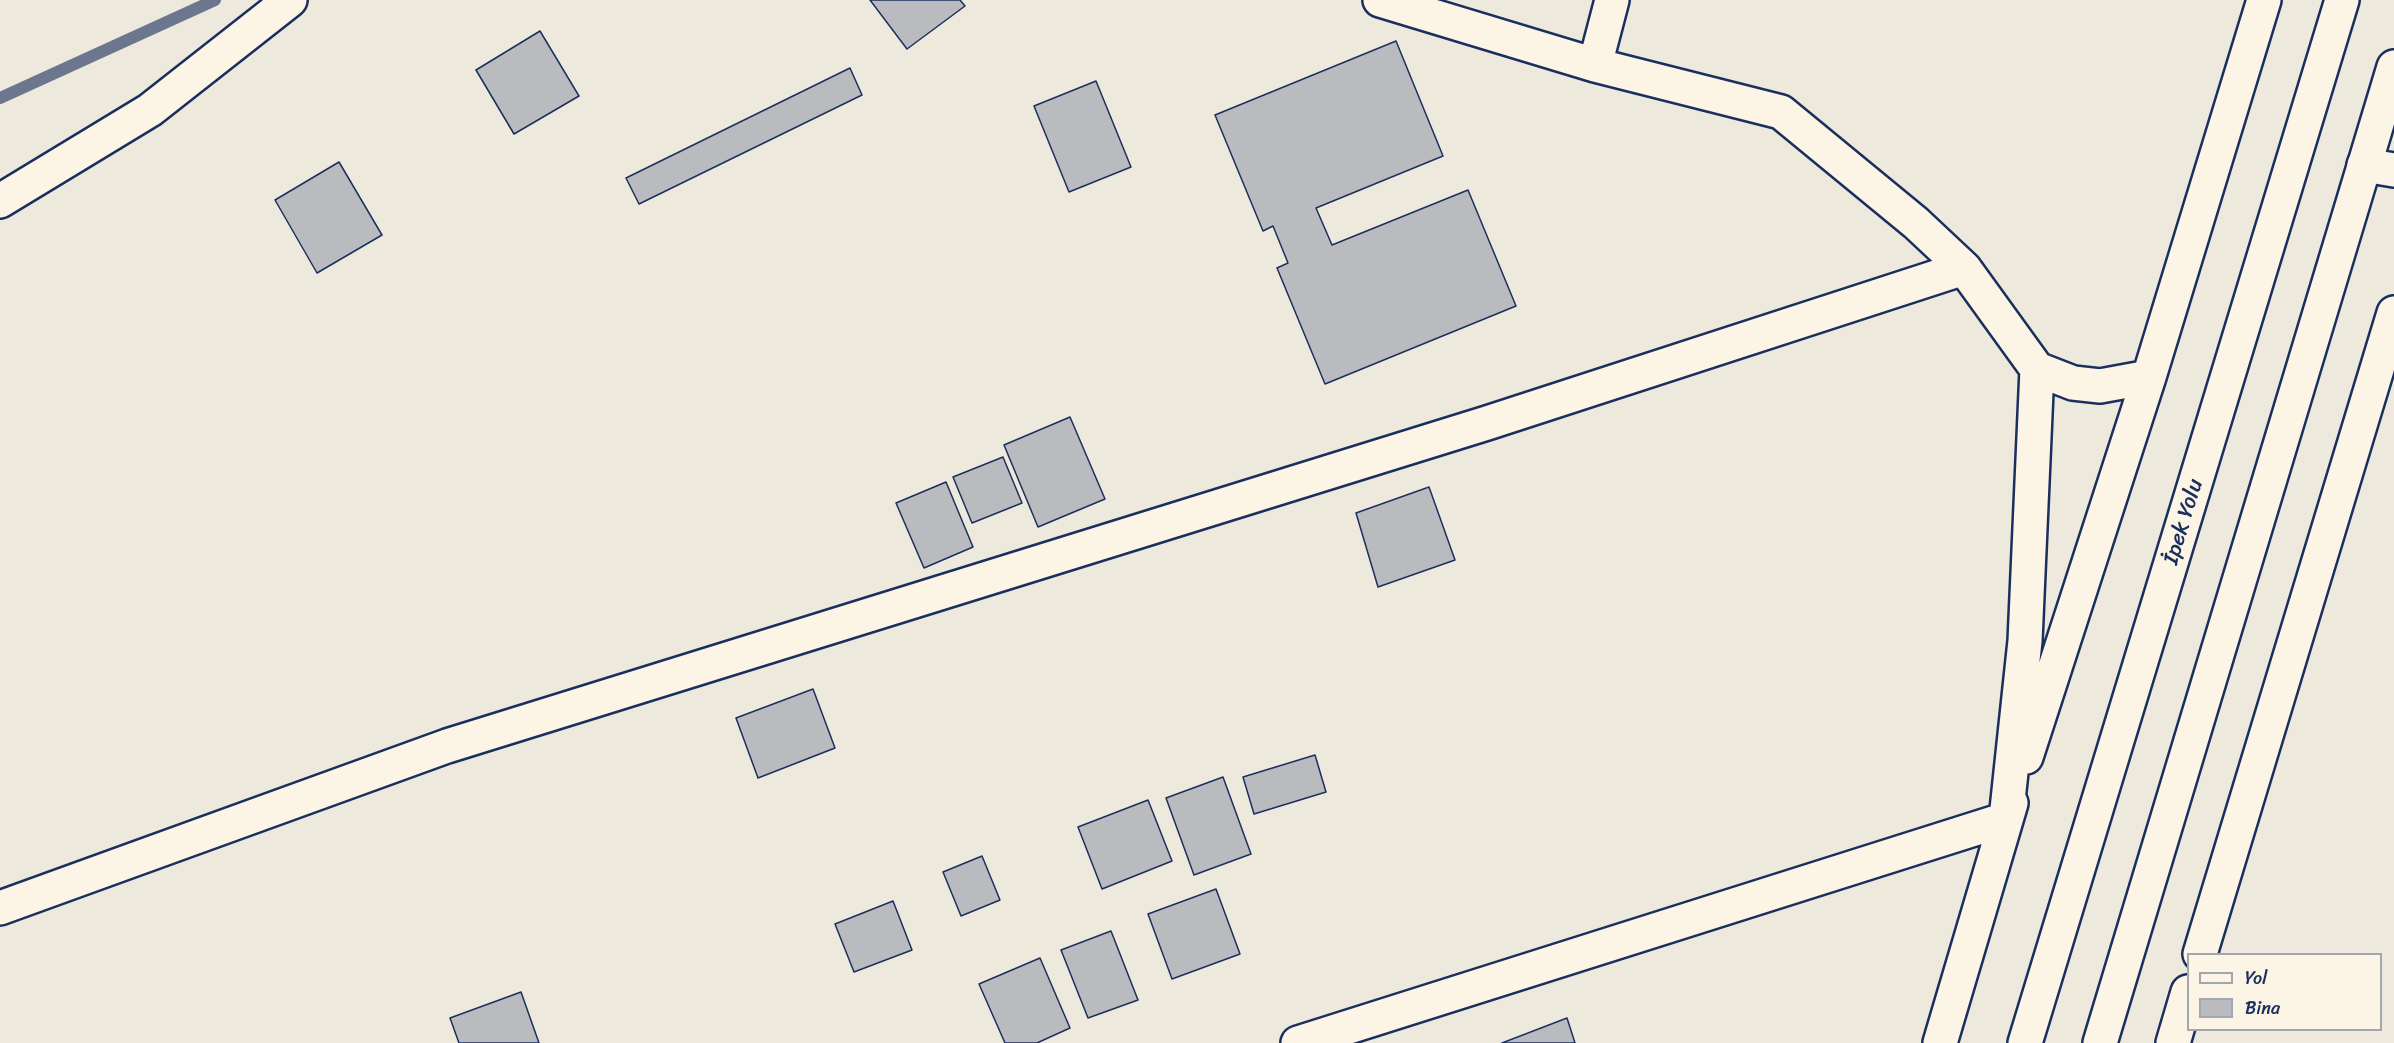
<!DOCTYPE html>
<meta charset="utf-8">
<style>
body{margin:0}
#map{position:relative;width:2394px;height:1043px;overflow:hidden;background:#eee9dd;font-family:Sriracha,sans-serif}
canvas{display:block}
.legend{position:absolute;left:2187px;top:953px;width:195px;height:78px;box-sizing:border-box;background:#fcf5e5;border:2px solid #a2a6af;margin:0;padding:8px 10px;list-style:none;font-size:18px;color:#1b2f5e}
.legend li{display:flex;align-items:center;gap:12px;height:30px}
.legend b{width:30px;border:2px solid #a2a6af}
</style>
<div id="map">
<canvas width="2394" height="1043"></canvas>
<ul class="legend">
<li><b style="height:8px;background:#fcf5e5"></b>Yol</li>
<li><b style="height:16px;background:#babbbe"></b>Bina</li>
</ul>
</div>
<script>
const ctx = document.querySelector('canvas').getContext('2d');
ctx.lineJoin = 'round';
function trace(path, color, width, dash) { ctx.strokeStyle = color; ctx.lineWidth = width; ctx.lineCap = dash ? 'butt' : 'round'; ctx.setLineDash(dash || []); ctx.stroke(path); }
function fill(path, color) { ctx.fillStyle = color; ctx.fill(path, 'evenodd'); }
function label(font, color, halo, rows, align = 'center') {
  ctx.font = font + ' Sriracha,sans-serif'; ctx.lineWidth = 5; ctx.setLineDash([]); ctx.textBaseline = 'middle'; ctx.strokeStyle = halo; ctx.fillStyle = color; for (const [text, x, y, turn = 0] of rows) {
    ctx.save(); ctx.translate(x, y); ctx.rotate((+turn || 0) * Math.PI / 180); ctx.textAlign = isNaN(turn) ? turn : align; if (halo) ctx.strokeText(text, 0, 0); ctx.fillText(text, 0, 0); ctx.restore();
  }
}
trace(new Path2D(`
 M0 98 215 0`), '#6c778f', 12);
const building = new Path2D(`
 M870 0H960L965 6 907 49Z
 M540 31 579 96 514 134 476 70Z
 M1396 41 1443 156 1316 208 1332 245 1468 190 1516 306 1325 384 1277 268 1288 263 1273 226 1263 231 1215 115Z
 M850 68 862 95 639 204 626 178Z
 M1096 81 1131 167 1069 192 1034 106Z
 M339 162 382 235 317 273 275 200Z
 M1070 417 1105 499 1038 527 1004 445Z
 M1003 457 1022 503 972 523 953 477Z
 M946 482 973 547 924 568 896 503Z
 M1429 487 1455 560 1378 587 1356 513Z
 M813 689 835 748 758 778 736 718Z
 M1315 755 1326 792 1254 814 1243 777Z
 M1223 777 1251 854 1194 875 1166 798Z
 M1148 800 1172 861 1102 889 1078 827Z
 M982 856 1000 900 961 916 943 872Z
 M1216 889 1240 954 1172 979 1148 914Z
 M893 901 912 950 854 972 835 924Z
 M1111 931 1138 1000 1088 1018 1061 950Z
 M1040 958 1070 1028 1037 1043H1005L979 984Z
 M521 992 539 1043H459L450 1018Z
 M1567 1018 1575 1043H1502Z`);
fill(building, '#babbbe');
trace(building, '#1b2f5e', 1.5);
const minor = new Path2D(`
 M1595 65 1612 0
 M2364 165 2394 170
 M0 201 150 110 290 0
 M2037 369 2073 383 2100 386 2149 377
 M2026 757 2149 377 2264 0
 M0 908 447 746 1487 423 1964 268
 M2200 954 2394 313
 M1298 1043 2006 819 2025 641 2037 369 1964 268 1916 223 1781 112 1595 65 1380 0
 M1940 1043 2011 803
 M2173 1043 2188 992`);
const highway = new Path2D(`
 M2025 1043 2342 0
 M2100 1043 2394 67`);
trace(minor, '#1b2f5e', 38);
trace(highway, '#1b2f5e', 38);
trace(minor, '#fcf5e5', 33);
trace(highway, '#fcf5e5', 33);
label('22px', '#1b2f5e', '#fcf5e5', [
 ["İpek Yolu",2184,522,-73]
]);
</script>
